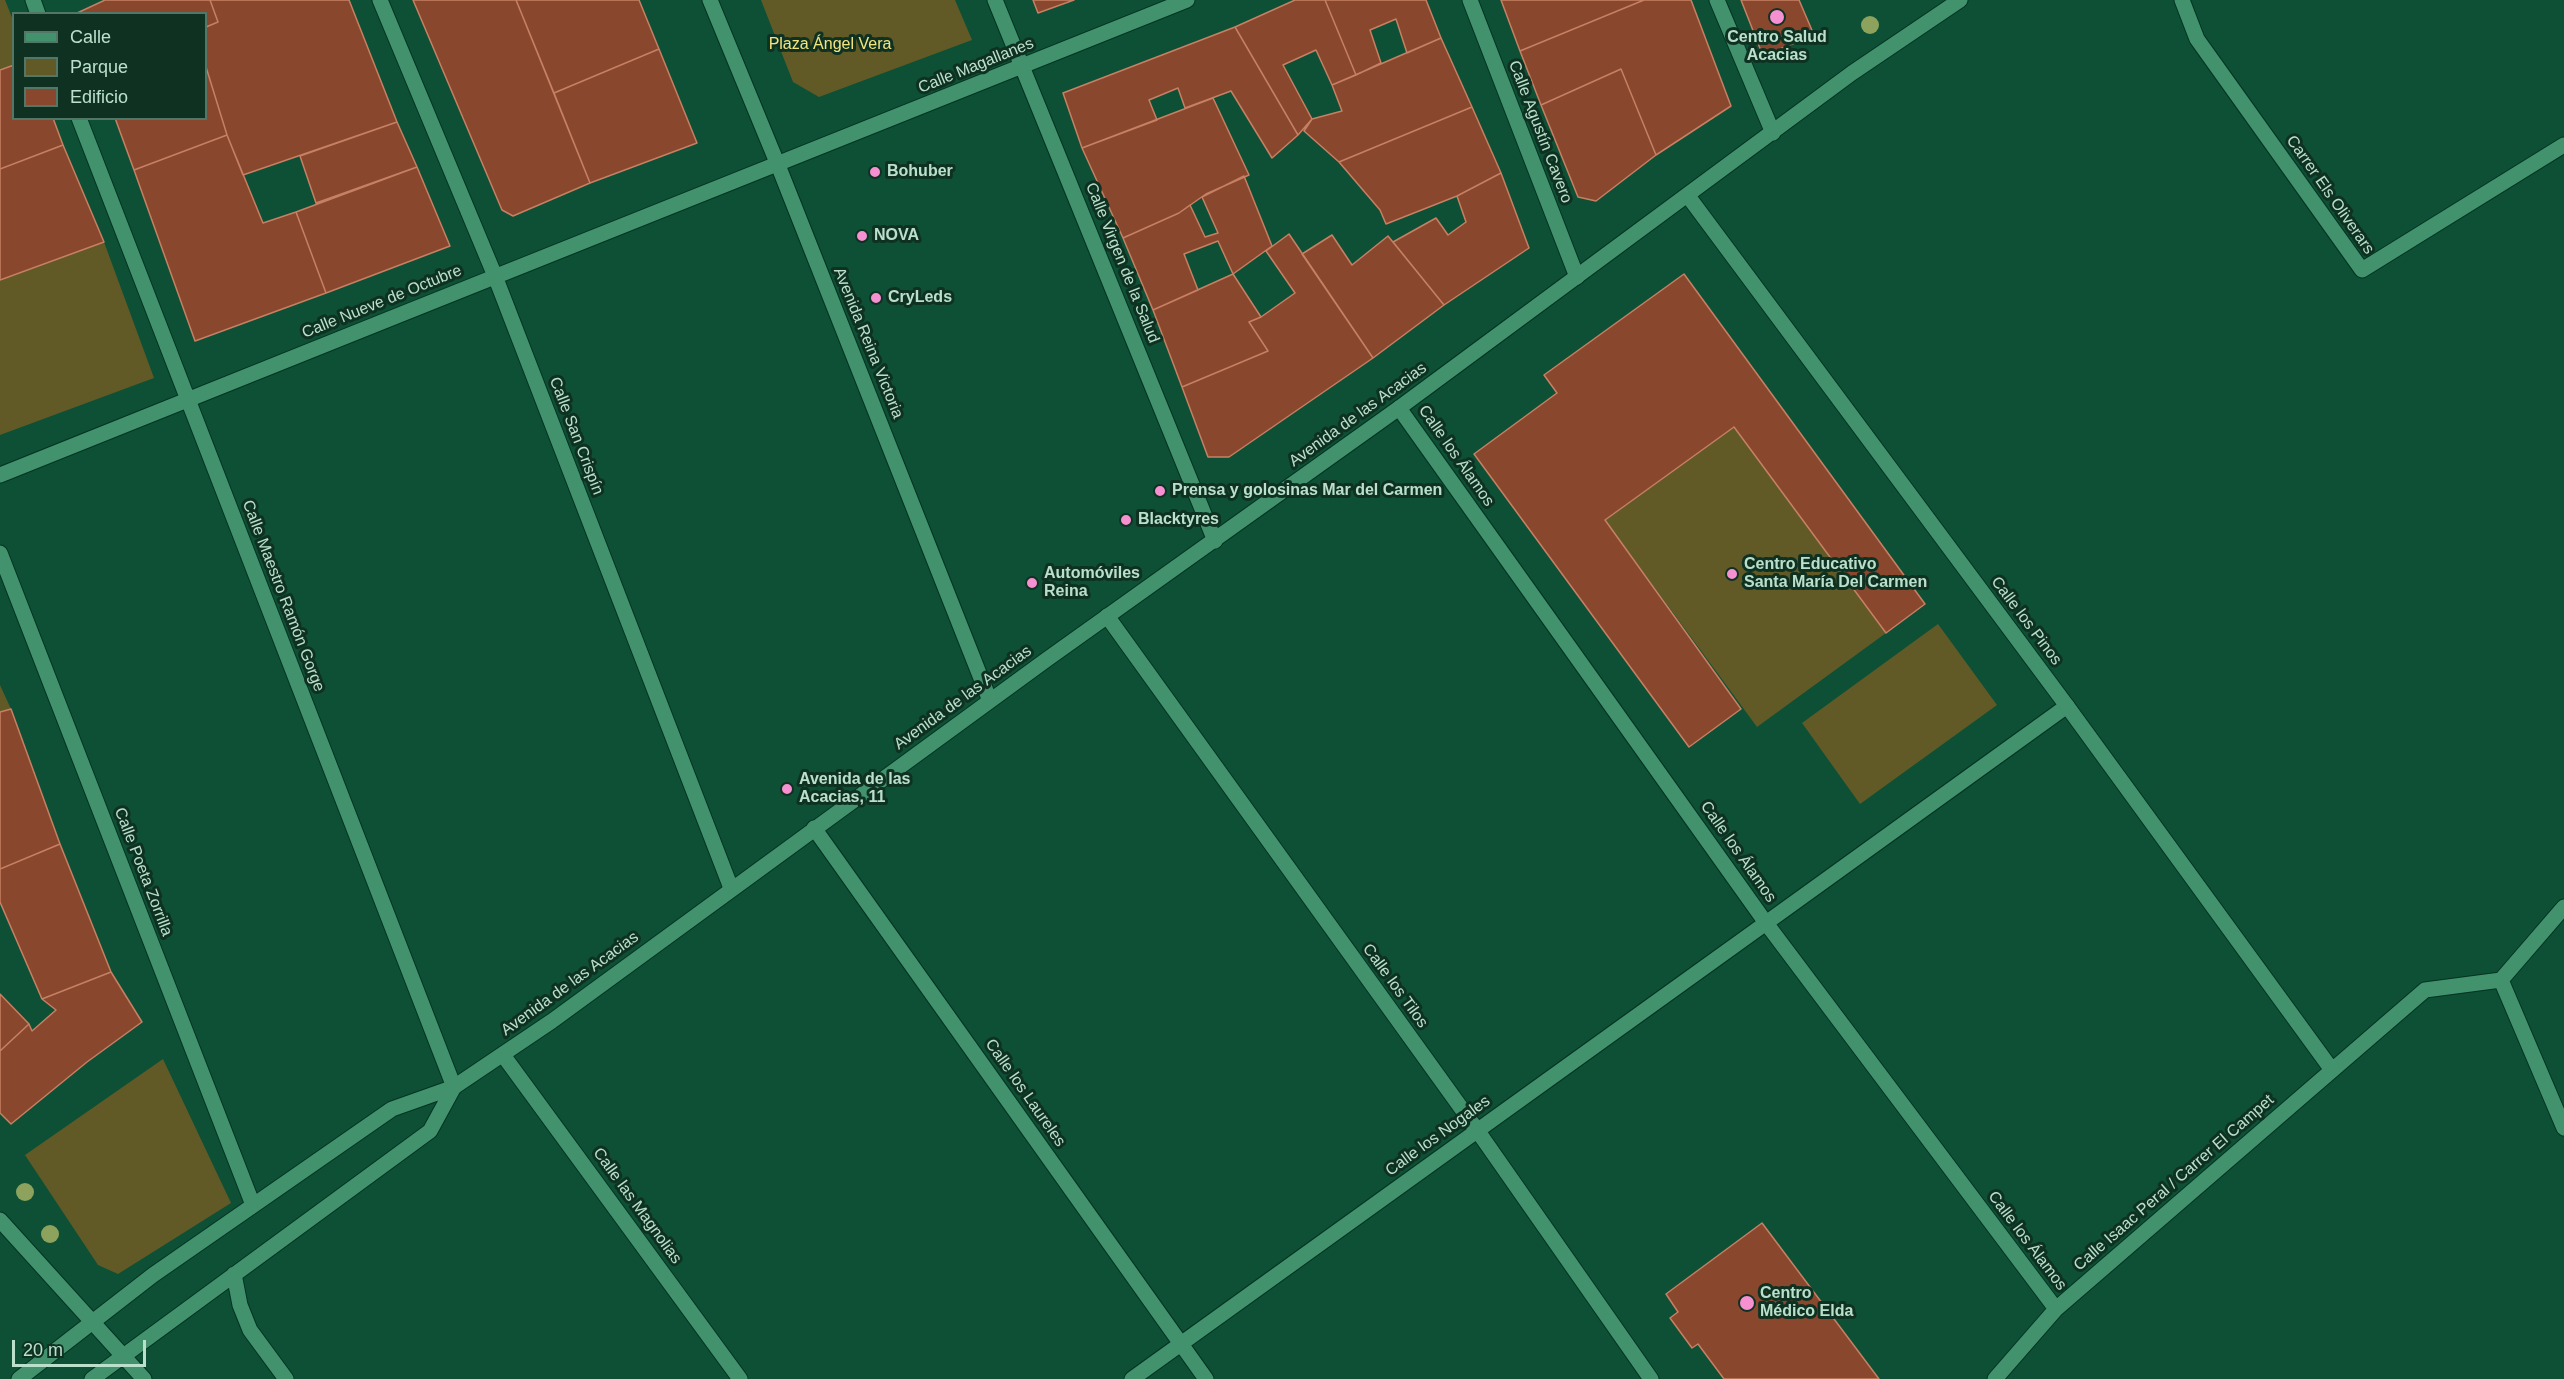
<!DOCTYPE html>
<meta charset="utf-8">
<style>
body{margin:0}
#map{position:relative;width:2564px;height:1379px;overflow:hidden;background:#0d5036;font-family:Helvetica,sans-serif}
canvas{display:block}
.legend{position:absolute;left:12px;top:12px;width:195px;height:108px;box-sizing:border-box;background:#0f3122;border:2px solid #537766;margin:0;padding:8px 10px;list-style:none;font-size:18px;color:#bae0cc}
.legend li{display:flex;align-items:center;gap:12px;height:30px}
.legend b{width:30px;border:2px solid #537766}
.scale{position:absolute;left:12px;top:1340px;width:134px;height:27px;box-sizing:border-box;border:3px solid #bae0cc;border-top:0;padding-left:8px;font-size:18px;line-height:21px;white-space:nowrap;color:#bae0cc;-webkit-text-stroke:4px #0f3122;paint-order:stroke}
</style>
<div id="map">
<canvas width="2564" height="1379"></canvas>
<ul class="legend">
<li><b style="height:8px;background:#41926d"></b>Calle</li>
<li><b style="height:16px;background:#615a27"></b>Parque</li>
<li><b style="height:16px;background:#89482e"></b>Edificio</li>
</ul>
<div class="scale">20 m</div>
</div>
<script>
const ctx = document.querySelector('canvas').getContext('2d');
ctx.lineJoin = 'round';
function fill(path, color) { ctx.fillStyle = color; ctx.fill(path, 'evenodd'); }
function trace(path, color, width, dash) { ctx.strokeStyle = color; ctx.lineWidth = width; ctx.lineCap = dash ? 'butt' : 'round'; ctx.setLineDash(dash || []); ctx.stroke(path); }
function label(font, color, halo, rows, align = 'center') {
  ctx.font = font + ' Helvetica,sans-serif'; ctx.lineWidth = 6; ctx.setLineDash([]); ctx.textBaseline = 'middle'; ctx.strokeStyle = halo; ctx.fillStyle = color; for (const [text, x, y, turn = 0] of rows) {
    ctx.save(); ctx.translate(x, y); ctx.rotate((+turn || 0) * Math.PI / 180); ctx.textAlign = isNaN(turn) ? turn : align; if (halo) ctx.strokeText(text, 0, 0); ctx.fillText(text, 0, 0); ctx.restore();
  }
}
fill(new Path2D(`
 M0 0H5L13 20V65L0 70Z
 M761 0H955L972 40 819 97 793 82Z
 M104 242 154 378 0 435V280Z
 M1734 427 1886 633 1757 727 1605 520Z
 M1938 624 1997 705 1860 804 1802 723Z
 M0 685 11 709 0 712Z
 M163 1059 231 1203 118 1274 98 1265 25 1155Z`), '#615a27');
const building = new Path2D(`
 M105 0H210L218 22 206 27V14H75Z
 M210 0H349L397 122 243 175 227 135 206 67V27L218 22Z
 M413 0H516L590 183 513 216 502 210Z
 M516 0H639L659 49 554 93Z
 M1033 0H1074L1038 13Z
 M1295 0H1325L1356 75 1332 85 1316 50 1283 65 1312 119 1298 135 1235 27Z
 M1325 0H1426L1441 38 1407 53 1396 19 1370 30 1381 63 1356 75Z
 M1501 0H1644L1520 51Z
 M1644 0H1691L1731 106 1656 155 1621 69 1541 105 1520 51Z
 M1741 0H1799L1814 35 1763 56Z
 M1235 27 1298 135 1272 158 1231 91 1185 108 1178 88 1149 100 1157 120 1082 148 1063 93Z
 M1441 38 1472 107 1339 162 1304 131 1312 119 1342 111 1332 85Z
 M659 49 697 143 590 183 554 93Z
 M14 65V118H53L63 145 0 169V70Z
 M206 67 227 135 134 170 115 118H206Z
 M1621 69 1656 155 1596 201 1578 197 1541 105Z
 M1213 98 1249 175 1206 194 1179 213 1123 238 1082 148Z
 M1472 107 1501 173 1457 196 1386 224 1380 210 1339 162Z
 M397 122 417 167 316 203 300 156Z
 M227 135 263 223 296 212 326 293 195 341 134 170Z
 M63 145 104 242 0 280V169Z
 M417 167 450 246 326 293 296 212Z
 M1501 173 1529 248 1444 305 1393 242 1436 218 1448 235 1466 222 1457 196Z
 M1244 176 1272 246 1233 274 1218 241 1184 254 1198 290 1153 310 1123 238 1179 213 1190 205 1205 237 1218 233 1202 197Z
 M1289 234 1373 358 1229 457H1208L1182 387 1268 351 1249 322 1261 317 1295 293 1266 251Z
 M1332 235 1352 265 1388 236 1444 305 1373 358 1302 254Z
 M1233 274 1261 317 1249 322 1268 351 1182 387 1153 310Z
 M1684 274 1925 604 1886 633 1734 427 1605 520 1741 709 1689 747 1474 454 1557 393 1544 375Z
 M11 709 60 844 0 869V712Z
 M60 844 111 972 42 999 0 902V869Z
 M111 972 142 1022 87 1062 11 1124 0 1113V1051L29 1024 32 1031 56 1010 42 999Z
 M0 994 29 1024 0 1051Z
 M1762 1223 1879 1379H1724L1698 1344 1692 1348 1670 1318 1678 1312 1666 1294Z`);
fill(building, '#89482e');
trace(building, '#c78064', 1.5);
const pedestrian = new Path2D(`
 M1766 923 2067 706`);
const minor = new Path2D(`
 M33 0 38 14
 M380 0 495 276 731 888
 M995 0 1215 541
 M1470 0 1577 277
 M1717 0 1773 133
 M2182 0 2197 39 2362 270 2564 145
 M79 118 454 1087
 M1688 196 2067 706 2332 1070
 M1399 408 1766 923 2056 1309
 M0 475C395 315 792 161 1187 0
 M0 553 253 1205
 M1107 616 1477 1130 1651 1379
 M814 828 1206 1379
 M2501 980 2564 1128
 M503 1055 740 1379
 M234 1274 240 1305 250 1330 286 1379
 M19 1379 153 1275 392 1109 454 1087
 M92 1379 430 1131 454 1087
 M1132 1379 1766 923
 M1995 1379 2056 1309 2425 990 2501 980 2564 907`);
const tertiary = new Path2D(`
 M710 0 778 165 990 701
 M454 1087 552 1021 1046 660 1399 408 1852 73 1960 0
 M0 1220 144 1379`);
trace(pedestrian, '#043321', 17);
trace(minor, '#043321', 17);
trace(tertiary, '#043321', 17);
trace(pedestrian, '#41926d', 15);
trace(minor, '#41926d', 15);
trace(tertiary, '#41926d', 15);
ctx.fillStyle = '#8ca25d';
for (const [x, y] of [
 [1870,25],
 [25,1192],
 [50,1234]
]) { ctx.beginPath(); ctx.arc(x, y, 9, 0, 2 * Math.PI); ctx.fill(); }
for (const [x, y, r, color] of [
 [1777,17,8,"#f590d1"],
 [875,172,6,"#f590d1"],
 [862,236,6,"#f590d1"],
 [876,298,6,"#f590d1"],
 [1160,491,6,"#f590d1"],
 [1126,520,6,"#f590d1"],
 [1732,574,6,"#f590d1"],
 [1032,583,6,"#f590d1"],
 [787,789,6,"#f590d1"],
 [1747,1303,8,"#f590d1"]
]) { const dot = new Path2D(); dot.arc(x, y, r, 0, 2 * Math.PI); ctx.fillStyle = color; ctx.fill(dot); trace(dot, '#0f3122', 2); }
label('bold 16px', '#bae0cc', '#0f3122', [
 ["Centro Salud",1777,38,"center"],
 ["Acacias",1777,56,"center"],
 ["Bohuber",887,172],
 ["NOVA",874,236],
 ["CryLeds",888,298],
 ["Prensa y golosinas Mar del Carmen",1172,491],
 ["Blacktyres",1138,520],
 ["Centro Educativo",1744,565],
 ["Santa María Del Carmen",1744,583],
 ["Automóviles",1044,574],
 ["Reina",1044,592],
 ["Avenida de las",799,780],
 ["Acacias, 11",799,798],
 ["Centro",1760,1294],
 ["Médico Elda",1760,1312]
], 'left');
label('16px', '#f3e57d', '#0f3122', [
 ["Plaza Ángel Vera",830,45]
]);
label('16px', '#bae0cc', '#0f3122', [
 ["Calle Magallanes",976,66,-22],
 ["Calle Agustín Cavero",1540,132,69],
 ["Carrer Els Oliverars",2330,195,55],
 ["Calle Virgen de la Salud",1122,263,68],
 ["Calle Nueve de Octubre",382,302,-22],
 ["Avenida Reina Victoria",868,343,68],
 ["Avenida de las Acacias",1358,415,-36],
 ["Calle San Crispín",576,436,69],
 ["Calle los Álamos",1456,456,55],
 ["Calle Maestro Ramón Gorge",283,596,69],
 ["Calle los Pinos",2026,621,53],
 ["Avenida de las Acacias",963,698,-36],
 ["Calle los Álamos",1738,852,55],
 ["Calle Poeta Zorrilla",143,872,69],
 ["Avenida de las Acacias",570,984,-36],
 ["Calle los Tilos",1395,986,54],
 ["Calle los Laureles",1025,1093,55],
 ["Calle los Nogales",1438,1136,-36],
 ["Calle Isaac Peral / Carrer El Campet",2174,1183,-41],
 ["Calle las Magnolias",637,1206,54],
 ["Calle los Álamos",2027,1241,53]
]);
</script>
